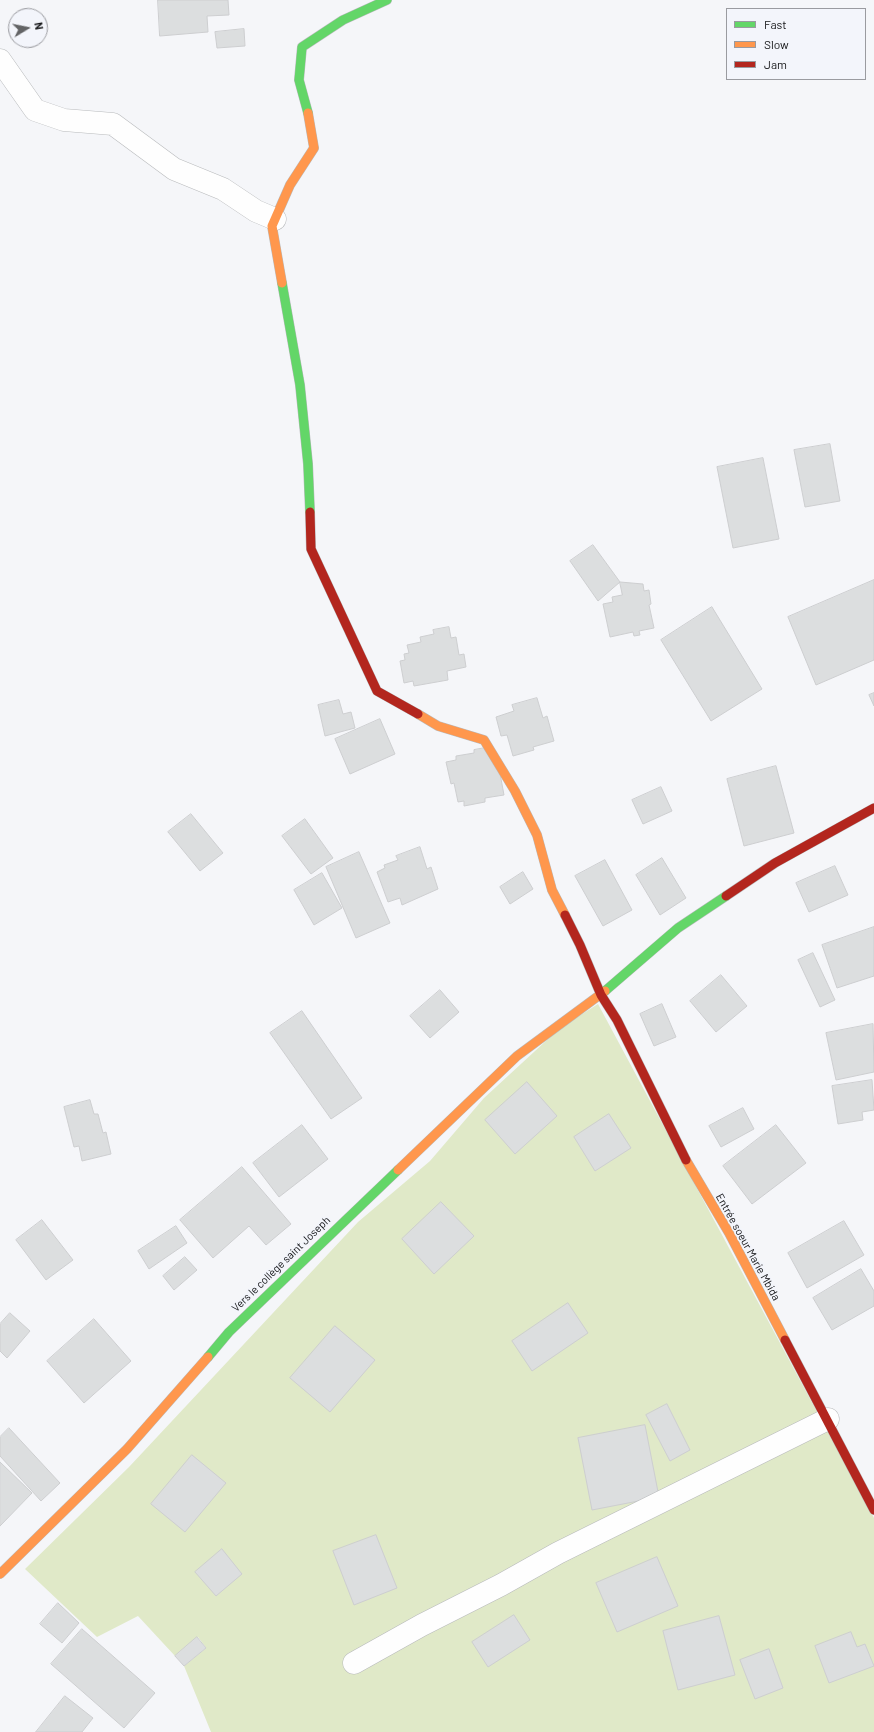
<!DOCTYPE html>
<meta charset="utf-8">
<style>
body{margin:0}
#map{position:relative;width:874px;height:1732px;overflow:hidden;background:#f5f6f9;font-family:Barlow,sans-serif}
canvas{display:block}
.legend{position:absolute;left:726px;top:8px;width:140px;height:72px;box-sizing:border-box;background:#f3f5fb;border:1px solid #9a9ba0;margin:0;padding:5px 7px;list-style:none;font-size:12px;color:#141517}
.legend li{display:flex;align-items:center;gap:8px;height:20px}
.legend b{width:20px;border:1px solid #9a9ba0}
.north{position:absolute;left:8px;top:8px;width:40px;height:40px;box-sizing:border-box;background:#f3f5fb;border:1px solid #9a9ba0;border-radius:50%;rotate:80deg;font-size:11px;font-weight:700;line-height:16px;text-align:center;color:#141517}
.north::after{content:'';display:block;margin:auto;width:14px;height:18px;background:#636466;clip-path:polygon(50% 0,100% 100%,50% 72%,0 100%)}
</style>
<div id="map">
<canvas width="874" height="1732"></canvas>
<ul class="legend">
<li><b style="height:5px;background:#63d668"></b>Fast</li>
<li><b style="height:5px;background:#ff974d"></b>Slow</li>
<li><b style="height:5px;background:#b3261e"></b>Jam</li>
</ul>
<div class="north">N</div>
</div>
<script>
const ctx = document.querySelector('canvas').getContext('2d');
ctx.lineJoin = 'round';
function fill(path, color) { ctx.fillStyle = color; ctx.fill(path, 'evenodd'); }
function trace(path, color, width, dash) { ctx.strokeStyle = color; ctx.lineWidth = width; ctx.lineCap = dash ? 'butt' : 'round'; ctx.setLineDash(dash || []); ctx.stroke(path); }
function label(font, color, halo, rows, align = 'center') {
  ctx.font = font + ' Barlow,sans-serif'; ctx.lineWidth = 3.5; ctx.setLineDash([]); ctx.textBaseline = 'middle'; ctx.strokeStyle = halo; ctx.fillStyle = color; for (const [text, x, y, turn = 0] of rows) {
    ctx.save(); ctx.translate(x, y); ctx.rotate((+turn || 0) * Math.PI / 180); ctx.textAlign = isNaN(turn) ? turn : align; if (halo) ctx.strokeText(text, 0, 0); ctx.fillText(text, 0, 0); ctx.restore();
  }
}
fill(new Path2D(`
 M598 1004 874 1518V1732H211L184 1666 206 1648 198 1637 175 1656 138 1616 97 1637 25 1569 129 1467 358 1222 430 1161 484 1098 560 1028Z`), '#e0e9c8');
const building = new Path2D(`
 M158 0H228L229 15 207 16 208 32 160 36Z
 M244 29 245 46 217 48 215 32Z
 M830 444 840 501 805 507 794 450Z
 M763 458 779 539 733 548 717 467Z
 M593 545 620 582 598 601 570 561Z
 M874 580V660L816 685 788 617Z
 M620 582 643 584 644 591 649 590 651 604 649 605 654 628 639 631 640 635 634 636 633 632 610 637 603 604 613 602 612 597 622 595Z
 M712 607 762 689 711 721 661 640Z
 M449 627 451 638 456 637 459 655 464 654 466 667 447 671 448 680 414 686 413 681 404 683 400 661 405 660 404 654 409 653 407 645 421 642 420 637 434 634 433 630Z
 M874 693V706L869 695Z
 M537 698 543 718 547 716 554 741 533 747 534 750 513 756 507 735 501 736 496 717 514 711 512 705Z
 M339 700 343 714 351 712 355 728 325 736 318 705Z
 M380 719 395 754 350 774 335 739Z
 M485 748 499 768 504 795 485 798V802L464 806V801L458 802 454 783 451 784 446 762 456 760V756L474 753V750Z
 M776 766 794 833 744 846 727 779Z
 M661 787 672 811 643 824 632 800Z
 M191 814 223 853 200 871 168 832Z
 M305 819 333 858 311 874 282 836Z
 M420 847 427 869 431 867 438 889 402 905 400 898 388 902 377 872 385 868 384 865 398 860 396 856Z
 M359 852 390 923 356 938 326 867Z
 M662 858 686 898 660 915 636 875Z
 M605 860 632 910 603 926 575 876Z
 M835 866 848 895 809 912 796 883Z
 M523 872 533 889 510 904 500 887Z
 M322 873 342 908 314 925 294 890Z
 M874 927V976L837 988 822 945Z
 M813 953 835 1000 820 1007 798 960Z
 M721 975 747 1006 716 1032 690 1001Z
 M440 990 459 1012 430 1038 410 1016Z
 M662 1004 676 1037 654 1046 640 1014Z
 M302 1011 362 1098 331 1119 270 1033Z
 M873 1024 874 1072 836 1080 826 1033Z
 M872 1080 874 1110 862 1112 863 1120 838 1124 832 1086Z
 M527 1082 557 1116 515 1154 485 1120Z
 M90 1100 94 1114H98L103 1133 106 1132 111 1154 82 1161 79 1146 74 1147 64 1107Z
 M743 1108 754 1129 721 1147 709 1126Z
 M609 1114 631 1148 595 1171 574 1137Z
 M302 1125 328 1159 279 1197 253 1163Z
 M776 1125 806 1163 752 1204 723 1166Z
 M242 1167 291 1224 266 1245 249 1226 213 1258 180 1220Z
 M441 1202 474 1236 434 1274 402 1239Z
 M42 1220 73 1260 46 1280 16 1240Z
 M844 1221 864 1255 807 1288 788 1253Z
 M176 1226 187 1243 149 1269 138 1251Z
 M185 1257 197 1270 174 1290 163 1276Z
 M861 1269 874 1291V1306L832 1330 813 1298Z
 M568 1303 588 1333 532 1371 512 1341Z
 M10 1313 30 1331 7 1358 0 1351V1324Z
 M94 1319 131 1361 84 1403 47 1361Z
 M335 1326 375 1360 330 1412 290 1378Z
 M667 1404 690 1450 670 1461 646 1415Z
 M645 1425 659 1497 592 1510 578 1438Z
 M9 1428 60 1483 41 1501 0 1456V1437Z
 M192 1455 226 1483 185 1532 151 1504Z
 M0 1462 32 1493 0 1526Z
 M376 1535 397 1588 354 1605 333 1551Z
 M222 1549 242 1574 216 1596 195 1572Z
 M657 1557 678 1606 617 1632 596 1583Z
 M58 1603 79 1623 62 1643 40 1624Z
 M514 1615 530 1640 488 1667 472 1642Z
 M719 1616 735 1675 678 1690 663 1631Z
 M82 1629 155 1693 124 1728 51 1664Z
 M851 1632 857 1647 865 1644 874 1666 829 1683 815 1646Z
 M197 1637 206 1648 184 1666 175 1656Z
 M769 1649 783 1688 755 1699 740 1660Z
 M65 1696 93 1718 82 1732H36Z`);
fill(building, '#dcdedf');
trace(building, '#cdced0', 1);
const street = new Path2D(`
 M0 60 35 110 64 120 113 124 174 169 223 189 256 211 275 219
 M354 1663 422 1625 501 1585 558 1553 828 1419`);
const fast = new Path2D(`
 M308 113 299 80 302 47 343 20 387 0
 M282 283 300 385 308 464 310 512
 M605 991 678 928 726 896
 M208 1357 229 1332 398 1170`);
const slow = new Path2D(`
 M282 283 272 226 290 185 314 148 308 113
 M418 714 438 726 484 740 515 791 537 835 552 890 565 915
 M686 1160 729 1233 785 1340
 M398 1170 517 1056 605 991
 M0 1574 127 1449 208 1357`);
const jam = new Path2D(`
 M310 512 311 549 377 691 418 714
 M726 896 775 863 874 808
 M565 915 580 945 601 995 617 1020 686 1160
 M785 1340 874 1510`);
trace(street, '#b8babc', 23);
trace(fast, '#b8babc', 10);
trace(slow, '#b8babc', 10);
trace(jam, '#b8babc', 10);
trace(street, '#fefefe', 22);
trace(fast, '#63d668', 9);
trace(slow, '#ff974d', 9);
trace(jam, '#b3261e', 9);
label('11px', '#141517', '#f3f5fb', [
 ["Entrée soeur Marie Mbida",748,1247,61],
 ["Vers le collège saint Joseph",281,1264,-44]
]);
</script>
